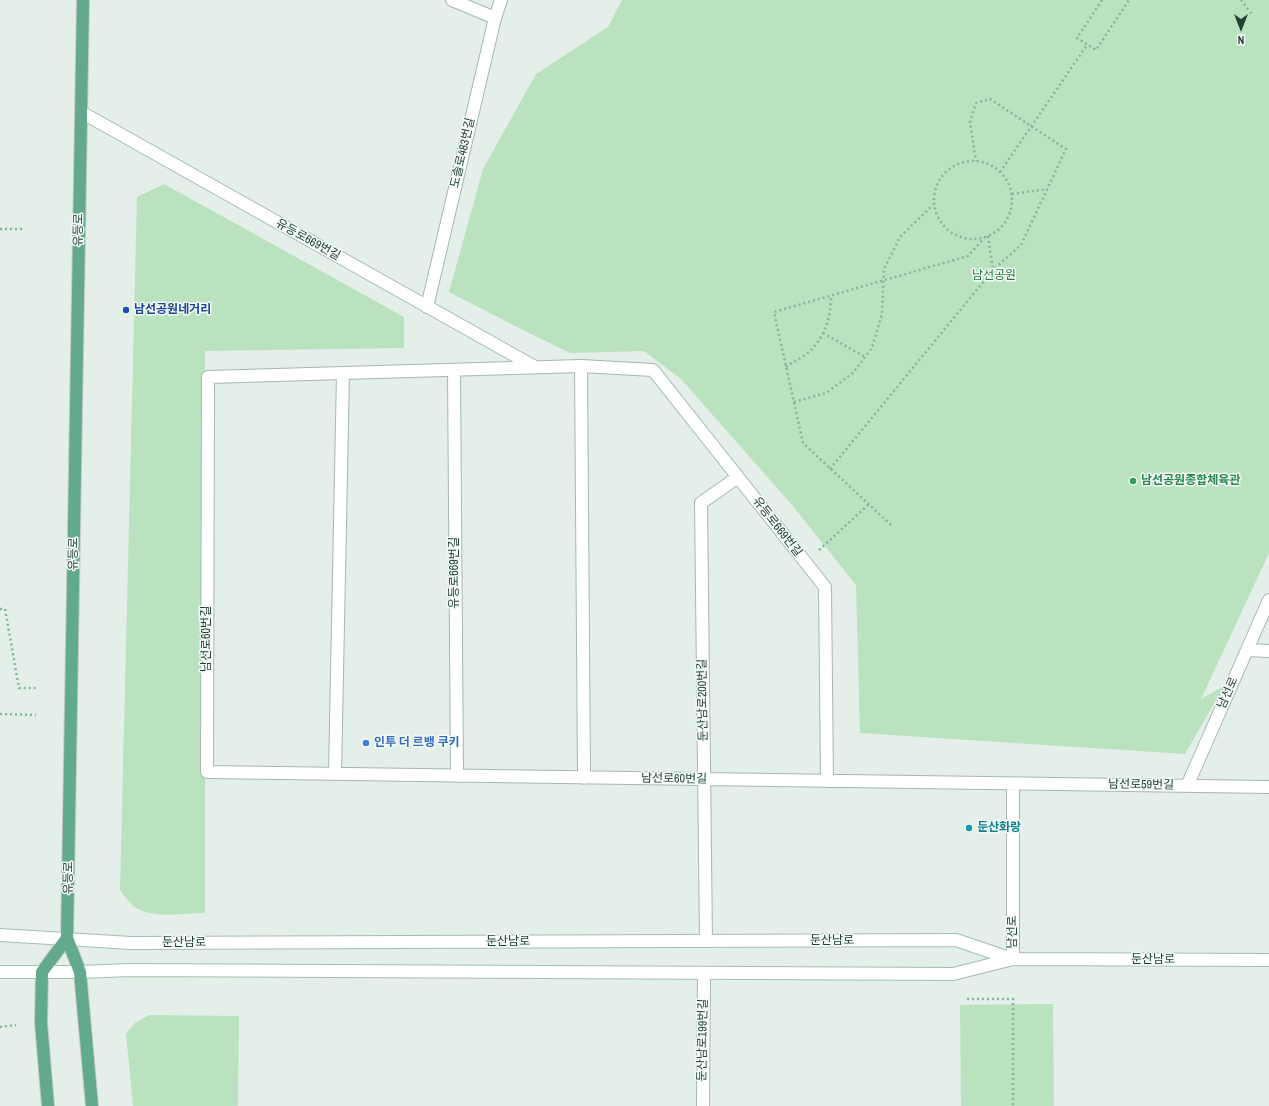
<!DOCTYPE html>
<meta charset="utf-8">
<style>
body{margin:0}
#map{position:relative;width:1269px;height:1106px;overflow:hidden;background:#e3efe8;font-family:"Archivo Narrow",sans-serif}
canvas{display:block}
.north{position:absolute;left:1221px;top:8px;width:40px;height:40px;-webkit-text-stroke:3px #f4faf7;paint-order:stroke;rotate:180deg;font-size:11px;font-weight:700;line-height:16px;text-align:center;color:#204235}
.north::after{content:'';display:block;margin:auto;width:14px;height:18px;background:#204235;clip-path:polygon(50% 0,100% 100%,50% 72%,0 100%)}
</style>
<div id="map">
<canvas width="1269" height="1106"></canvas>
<div class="north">N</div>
</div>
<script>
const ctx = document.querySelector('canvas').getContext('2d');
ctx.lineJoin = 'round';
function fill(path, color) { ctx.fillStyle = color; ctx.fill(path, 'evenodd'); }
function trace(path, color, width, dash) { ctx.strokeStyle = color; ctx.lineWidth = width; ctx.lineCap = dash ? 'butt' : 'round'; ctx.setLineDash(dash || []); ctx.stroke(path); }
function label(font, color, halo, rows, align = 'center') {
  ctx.font = font + ' "Archivo Narrow","Noto Sans KR",sans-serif'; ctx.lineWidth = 3; ctx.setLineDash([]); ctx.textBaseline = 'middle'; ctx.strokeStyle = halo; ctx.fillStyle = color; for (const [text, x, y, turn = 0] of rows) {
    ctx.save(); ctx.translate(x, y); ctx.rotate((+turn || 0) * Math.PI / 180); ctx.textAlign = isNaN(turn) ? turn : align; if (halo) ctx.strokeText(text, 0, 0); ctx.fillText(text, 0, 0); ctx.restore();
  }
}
fill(new Path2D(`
 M622 0H1269V553L1201 699 1224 686 1185 754 860 733 856 585 792 505 681 379 644 351 570 353 519 328 449 292 483 169 536 74 608 27Z
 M164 184 404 317V348L205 351V913C186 913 157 918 140 910 131 906 125 897 120 890L137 197Z
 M1053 1004 1054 1106H961L960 1005Z
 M149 1015 239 1016 238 1106H133L126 1034 135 1023Z`), '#bae2bf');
const street = new Path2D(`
 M452 0 495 18
 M81 112 535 367
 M427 307 495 18 501 0
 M581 366 584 778
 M454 370 457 776
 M1247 650 1269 651
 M335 774 343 373
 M827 781 825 587 653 370 581 366 208 377 207 772 1269 787
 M1013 784V959
 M1187 786 1269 600
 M706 941 701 503 738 477
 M703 1106 704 974`);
const secondary = new Path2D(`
 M0 935 131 943 956 940 1012 959
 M0 972H80L131 970 953 974 1013 959 1269 960`);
const primary = new Path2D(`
 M83 0 67 938 80 972 92 1106
 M48 1106 41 1023 42 972 67 938`);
trace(street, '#a5b8af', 14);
trace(secondary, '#a3bfb1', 14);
trace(primary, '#c1cac6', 14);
trace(new Path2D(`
 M1102 0 1077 38 1096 50 1129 0
 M1241 0 1253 16
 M934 200a39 39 0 1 1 78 0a39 39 0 1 1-78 0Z
 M1000 172 1087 45
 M1012 194 1047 189
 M0 229H22
 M988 236 993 270
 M823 333 865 357
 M786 367C794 361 806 356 812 349 826 334 831 315 831 296
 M794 402 826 393 853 373 872 348 882 314 884 269 900 237 933 205
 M830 469 993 270 1021 245 1066 149 990 99 976 103 970 122 976 161
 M891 525 803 443 774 312 968 256 984 238
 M819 550 869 504
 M0 609H5L19 688H36
 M0 714 36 715
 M967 999H1013V1106
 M0 1027 16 1025`), '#80b69e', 2.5, [2, 3]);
trace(street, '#fff', 12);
trace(secondary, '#fff', 12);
trace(primary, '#63a98e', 12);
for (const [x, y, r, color] of [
 [126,310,4,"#1a4fb4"],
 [1133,481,4,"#2e9e5b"],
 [366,743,4,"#3f7fe0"],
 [969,828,4,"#0f9aa8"]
]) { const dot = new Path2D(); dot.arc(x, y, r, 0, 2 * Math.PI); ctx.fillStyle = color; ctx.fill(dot); trace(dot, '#f4faf7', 1.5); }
label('12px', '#204235', '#f4faf7', [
 ["도솔로483번길",463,153,-77],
 ["유등로",79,230,-89],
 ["유등로669번길",308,240,29],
 ["유등로669번길",777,527,52],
 ["유등로",74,554,-89],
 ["유등로669번길",455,573,-90],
 ["남선로60번길",207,639,-90],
 ["남선로",1228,693,-66],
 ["둔산남로200번길",703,700,-91],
 ["남선로60번길",674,779,1],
 ["남선로59번길",1141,785,1],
 ["유등로",69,878,-89],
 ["남선로",1013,932,-90],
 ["둔산남로",832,941],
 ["둔산남로",508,942],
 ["둔산남로",184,943],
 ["둔산남로",1153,960],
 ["둔산남로199번길",703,1040,-89]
]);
label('12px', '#257e3d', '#f4faf7', [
 ["남선공원",994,276]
]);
label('bold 12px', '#164399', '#f4faf7', [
 ["남선공원네거리",134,310]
], 'left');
label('bold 12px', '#27864d', '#f4faf7', [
 ["남선공원종합체육관",1141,481]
], 'left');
label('bold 12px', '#366cbe', '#f4faf7', [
 ["인투 더 르뱅 쿠키",374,743]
], 'left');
label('bold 12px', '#0d838f', '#f4faf7', [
 ["둔산화랑",977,828]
], 'left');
</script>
